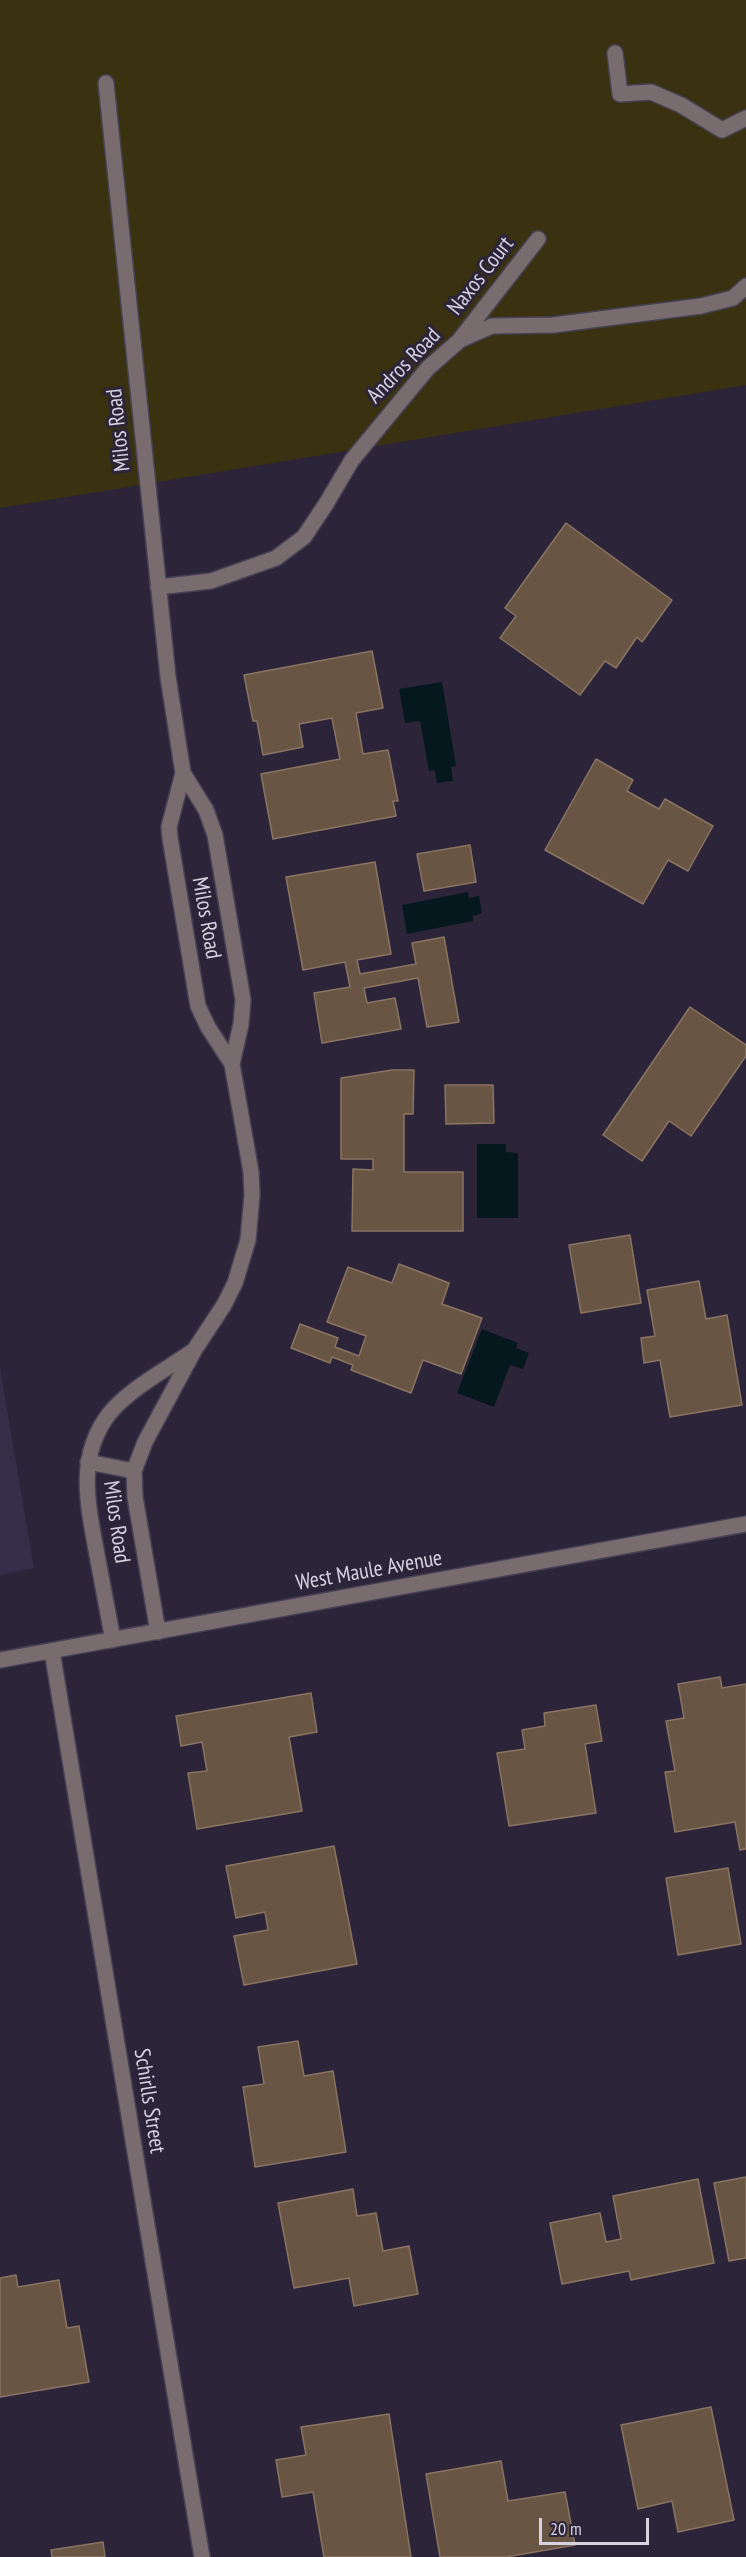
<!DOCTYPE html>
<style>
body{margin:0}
#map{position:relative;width:746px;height:2557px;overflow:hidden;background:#2c253a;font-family:"PT Sans Narrow",sans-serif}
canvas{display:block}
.scale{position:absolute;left:539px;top:2518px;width:110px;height:27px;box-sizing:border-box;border:3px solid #d6d2df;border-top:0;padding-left:8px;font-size:18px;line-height:21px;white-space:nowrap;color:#d6d2df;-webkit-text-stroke:4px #2c253a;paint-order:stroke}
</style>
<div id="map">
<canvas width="746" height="2557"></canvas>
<div class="scale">20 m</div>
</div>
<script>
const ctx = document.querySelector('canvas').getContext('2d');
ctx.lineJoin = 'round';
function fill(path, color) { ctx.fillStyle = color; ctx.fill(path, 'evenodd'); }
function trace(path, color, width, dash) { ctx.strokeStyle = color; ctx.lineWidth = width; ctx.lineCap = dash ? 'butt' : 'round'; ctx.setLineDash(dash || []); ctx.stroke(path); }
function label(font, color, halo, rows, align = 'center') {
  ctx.font = font + ' "PT Sans Narrow",sans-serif'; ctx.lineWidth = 6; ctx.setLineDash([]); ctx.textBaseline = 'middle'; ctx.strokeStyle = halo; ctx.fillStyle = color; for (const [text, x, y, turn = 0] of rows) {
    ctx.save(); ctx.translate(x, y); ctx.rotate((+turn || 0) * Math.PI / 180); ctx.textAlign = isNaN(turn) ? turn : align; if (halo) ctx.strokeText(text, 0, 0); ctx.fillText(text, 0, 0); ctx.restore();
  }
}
fill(new Path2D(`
 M0 1368 34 1568 0 1575Z`), '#362d48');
fill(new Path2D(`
 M0 0H746V385L0 508Z`), '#393110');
fill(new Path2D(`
 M442 682 456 766 451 767 453 781 437 783 435 770 429 771 420 721 405 723 399 689Z
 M468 892 469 898 479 896 482 913 473 916V921L407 934 402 905Z
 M477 1144H506V1152L518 1153V1218H477Z
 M482 1329 518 1343 516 1348 529 1353 523 1369 510 1365 494 1407 457 1393Z`), '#05181e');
const building = new Path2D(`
 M566 523 672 600 642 642 637 637 616 668 605 661 580 695 500 638 516 616 505 608Z
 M372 651 383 708 356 713 363 754 388 750 398 801H393L396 816 273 839 261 774 340 759 332 718 299 724 303 747 263 755 257 721H253L244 675Z
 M596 759 633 780 627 791 659 809 665 799 713 826 688 871 668 860 643 904 545 850Z
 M470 845 476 882 424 891 417 854Z
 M375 862 391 954 357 960 360 974 416 964 412 943 444 937 459 1022 427 1027 418 978 364 988 367 1003 395 998 401 1029 322 1043 314 993 350 987 345 962 303 970 286 877Z
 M690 1007 746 1045V1056L691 1136 669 1121 642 1161 603 1135Z
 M392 1070H414L413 1114H404V1172H463V1231H352L353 1169 373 1170V1159H341V1078Z
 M445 1085H493L494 1123 446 1124Z
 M630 1235 641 1303 581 1313 569 1245Z
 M399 1264 449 1283 442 1304 482 1318 461 1374 423 1360 411 1393 351 1370 353 1365 332 1357 330 1363 291 1348 300 1324 338 1338 335 1347 359 1356 366 1336 327 1322 348 1267 392 1283Z
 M699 1281 706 1319 727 1315 742 1405 670 1417 660 1360 644 1363 641 1338 655 1336 647 1290Z
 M720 1677 722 1688 746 1684V1849L740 1850 735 1822 675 1832 665 1772 675 1771 666 1721 684 1718 678 1684Z
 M311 1693 317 1732 289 1737 302 1811 197 1829 188 1773 207 1771 202 1742 181 1746 176 1716Z
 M596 1705 602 1741 585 1744 596 1813 509 1826 497 1753 525 1749 522 1730 545 1726 544 1713Z
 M334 1846 357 1964 244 1985 234 1936 268 1930 265 1912 236 1918 226 1866Z
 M728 1868 741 1944 678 1955 666 1878Z
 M298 2041 304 2076 333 2071 346 2152 255 2167 243 2087 264 2084 258 2047Z
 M746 2177V2258L729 2261 714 2183Z
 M698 2179 714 2263 631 2280 629 2271 562 2284 550 2223 600 2213 606 2242 621 2239 613 2196Z
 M353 2189 357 2216 376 2213 383 2251 409 2246 418 2294 354 2306 349 2278 294 2288 278 2203Z
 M16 2275 18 2287 59 2280 67 2328 79 2326 89 2382 0 2397V2278Z
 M711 2407 734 2520 678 2532 672 2501 638 2509 621 2425Z
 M389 2414 411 2557H324L313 2492 282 2497 276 2460 306 2455 301 2427Z
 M501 2461 508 2501 565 2492 575 2545 506 2557H440L426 2474Z
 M103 2542 105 2557H52L51 2550Z`);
fill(building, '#695543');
trace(building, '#8a7462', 1.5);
const minor = new Path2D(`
 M615 53 620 94 651 92 681 105 722 130 746 118
 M106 83 168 677 183 773 206 810 215 835 243 1000 241 1024 232 1064 251 1172 252 1195 248 1240 235 1283 224 1305 195 1349 145 1442 134 1471 135 1497 158 1632
 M461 338 538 239
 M158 587 211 581 276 558 304 537 326 504 352 460 428 368 460 340 492 326 553 325 701 306 733 298 746 286
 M183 773 169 827 170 838 198 1006 208 1027 232 1064
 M88 1462 134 1471
 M113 1640C108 1612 102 1583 97 1555 88 1505 76 1457 109 1414 129 1389 167 1369 193 1351
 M52 1651 202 2557
 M0 1660 746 1524`);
trace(minor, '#474154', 18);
trace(minor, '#796c6f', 15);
label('22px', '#d6d2df', '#2c253a', [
 ["Naxos Court",481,276,-52],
 ["Andros Road",404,366,-46],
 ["Milos Road",119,430,-96],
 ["Milos Road",206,918,80],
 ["Milos Road",116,1522,82],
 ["West Maule Avenue",369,1571,-10],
 ["Schirlls Street",149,2101,81]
]);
</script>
